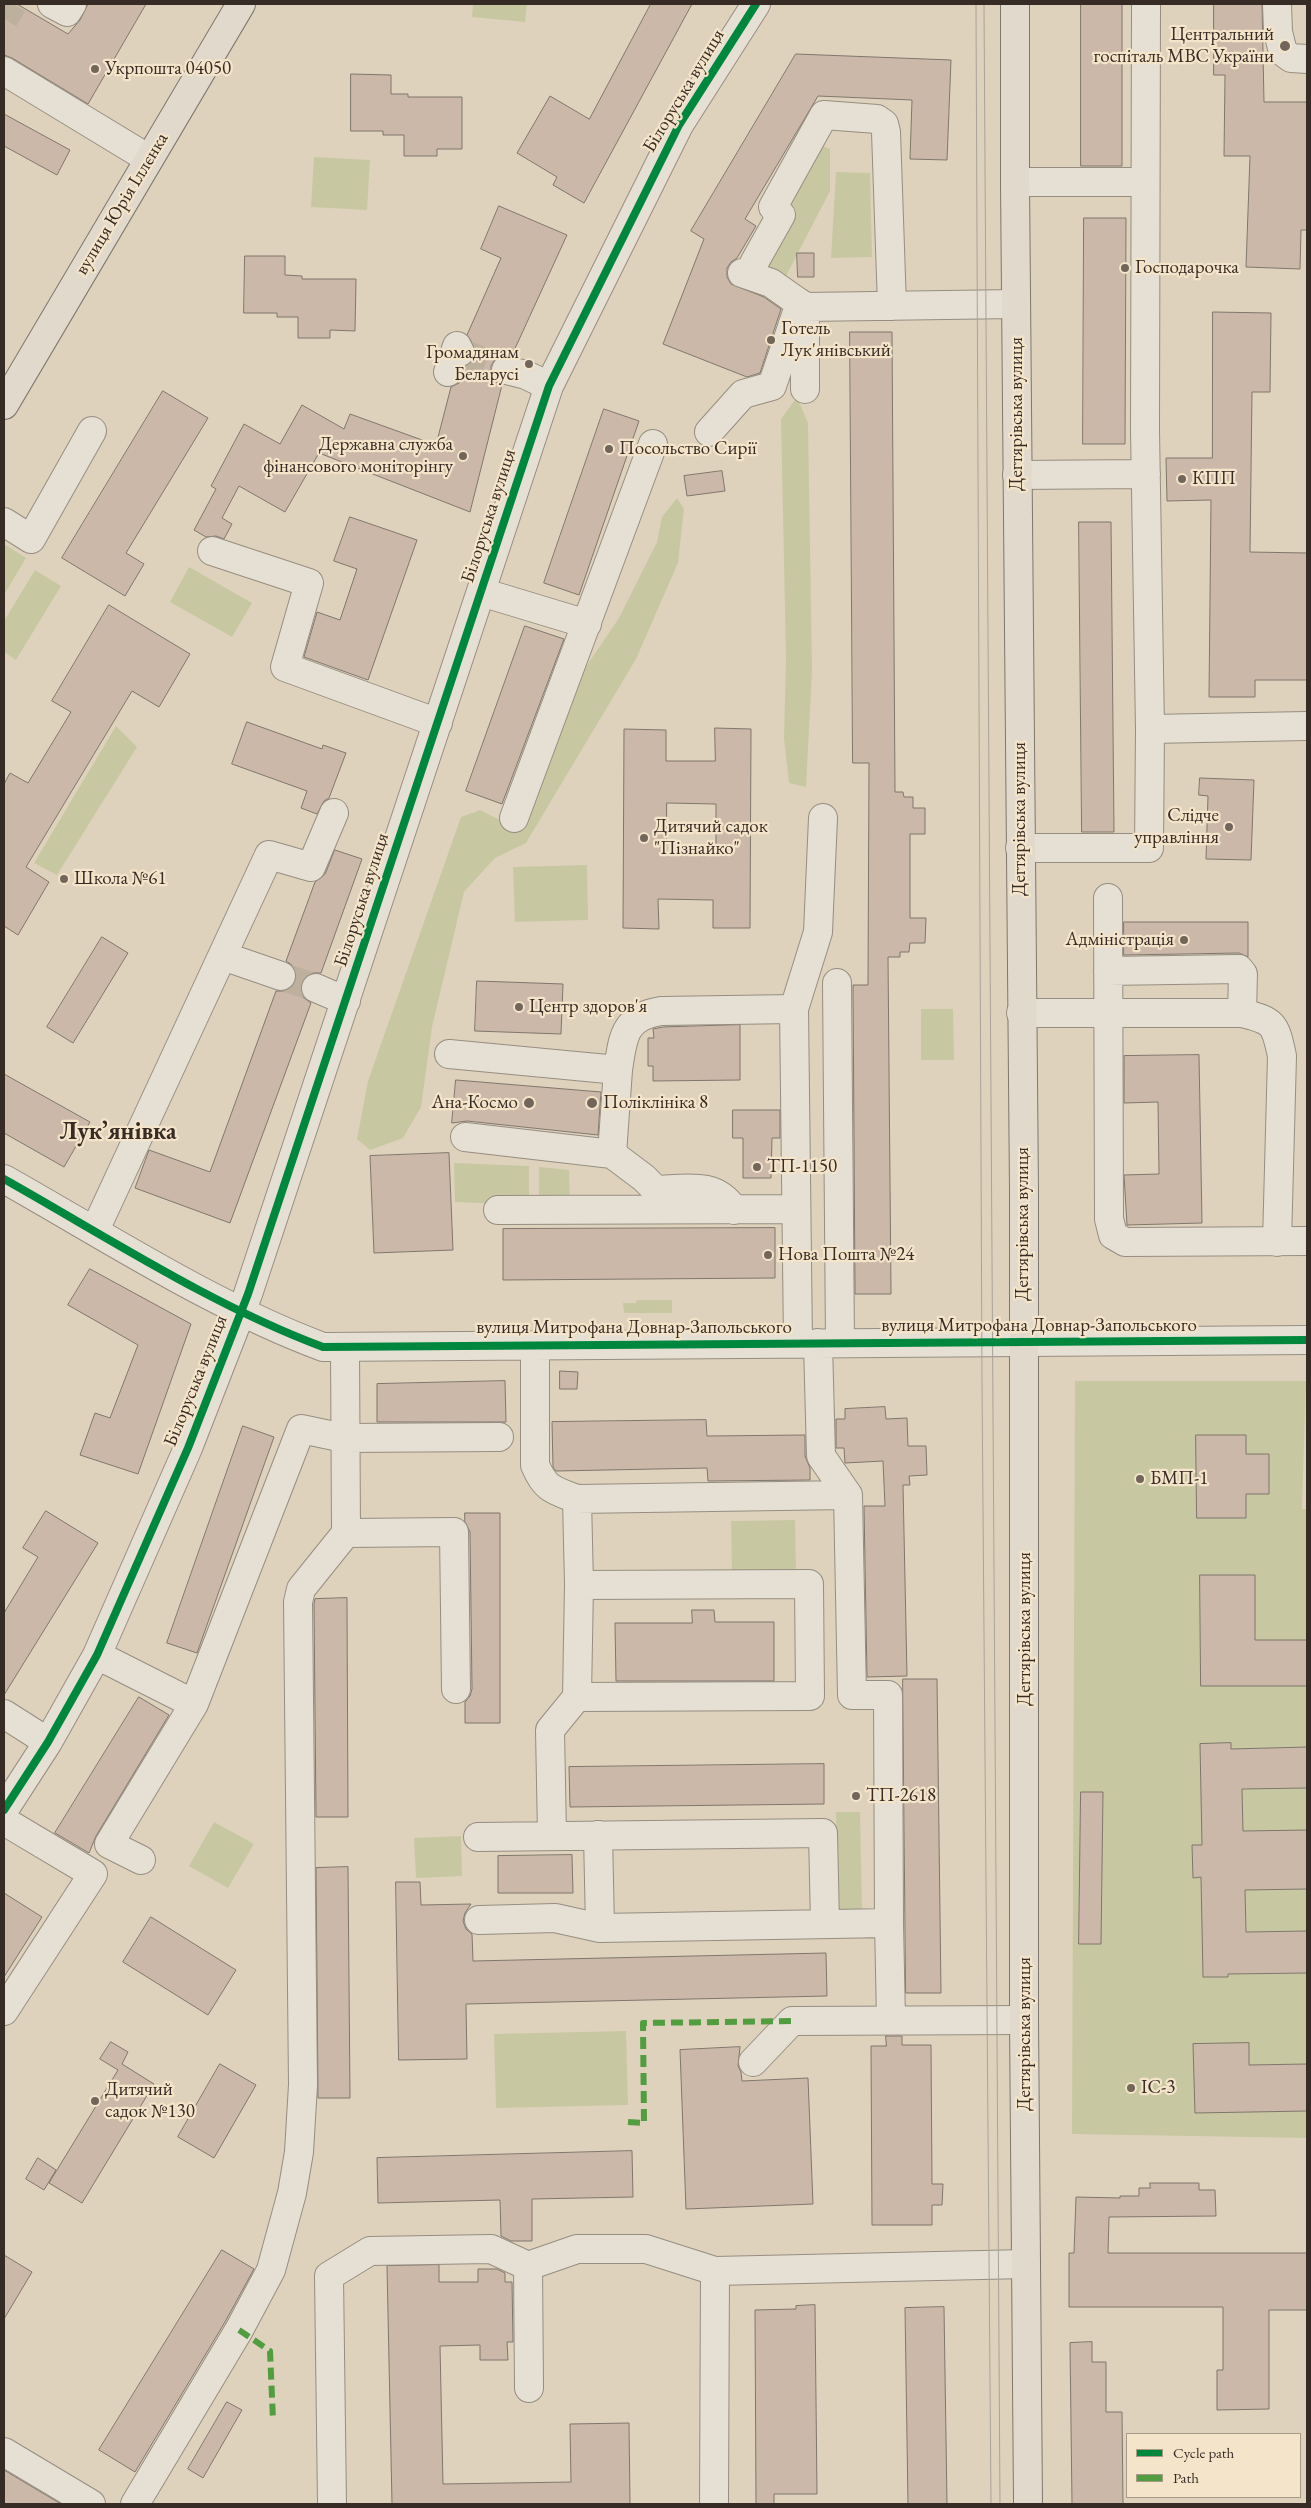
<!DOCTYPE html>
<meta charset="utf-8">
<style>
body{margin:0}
#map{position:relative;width:1311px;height:2508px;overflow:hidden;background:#dfd2bc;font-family:"EB Garamond",serif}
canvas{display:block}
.frame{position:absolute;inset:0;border:5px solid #372c25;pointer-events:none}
.legend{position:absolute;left:1126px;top:2433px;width:175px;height:65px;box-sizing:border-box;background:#f4e4ca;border:1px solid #a89a88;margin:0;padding:6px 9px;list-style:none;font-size:15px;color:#372c25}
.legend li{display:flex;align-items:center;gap:10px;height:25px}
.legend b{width:25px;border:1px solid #a89a88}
</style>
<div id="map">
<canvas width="1311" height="2508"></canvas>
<div class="frame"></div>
<ul class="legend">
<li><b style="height:6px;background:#00873e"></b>Cycle path</li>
<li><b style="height:6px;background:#519d40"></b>Path</li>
</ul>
</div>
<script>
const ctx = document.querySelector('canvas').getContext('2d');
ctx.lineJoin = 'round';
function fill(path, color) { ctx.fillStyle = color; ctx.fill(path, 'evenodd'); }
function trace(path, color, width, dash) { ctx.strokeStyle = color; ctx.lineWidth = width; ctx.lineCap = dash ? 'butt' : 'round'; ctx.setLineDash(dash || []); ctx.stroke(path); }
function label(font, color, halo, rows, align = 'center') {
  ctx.font = font + ' "EB Garamond",serif'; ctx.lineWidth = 4.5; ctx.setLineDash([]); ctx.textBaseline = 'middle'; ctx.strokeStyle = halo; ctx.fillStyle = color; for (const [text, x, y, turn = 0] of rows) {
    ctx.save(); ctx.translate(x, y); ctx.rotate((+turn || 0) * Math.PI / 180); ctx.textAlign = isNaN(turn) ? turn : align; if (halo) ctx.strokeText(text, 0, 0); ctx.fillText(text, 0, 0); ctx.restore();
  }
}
fill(new Path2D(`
 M473 4H527L525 22 472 17Z
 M819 144 830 149V191L785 278 756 267Z
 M314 157 370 160 367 210 311 207Z
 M836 172 870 173 872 257 831 258Z
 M797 397 808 423 812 671 806 787 789 783 784 738 786 659 781 419Z
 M677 498 684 509 678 563 636 659 526 843 495 858 464 892 432 1027 421 1107 403 1138 370 1150 357 1139 368 1081 461 817 480 810 506 823 577 680 619 618 657 542 662 517Z
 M4 544 26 558 4 595Z
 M189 567 252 603 232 637 170 602Z
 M35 570 61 586 16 660 4 652V621Z
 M116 726 137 747 57 875 34 863Z
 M587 865 588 920 515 922 513 867Z
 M921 1009H953L954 1060H921Z
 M454 1163 529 1166V1205L455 1202Z
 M539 1167 569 1170 570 1206 539 1207Z
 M637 1300H672V1313H624L623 1303H636Z
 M1075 1381H1306L1302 1509H1307V2138L1072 2134Z
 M795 1520 796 1572 732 1573 731 1521Z
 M836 1812H860L862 1911H837Z
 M214 1822 254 1844 228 1888 189 1866Z
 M461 1836 462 1876 416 1878 414 1838Z
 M626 2031 628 2105 496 2108 494 2034Z`), '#c7c8a2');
const building = new Path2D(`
 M4 4H17L68 34 80 20 88 4H146L88 104 12 58 4 55Z
 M651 4H692L584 203 553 185 557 177 517 153 550 96 589 119Z
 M1081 4H1122V166H1081Z
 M1214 4H1262L1264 102H1307V230H1301L1300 269 1246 267 1250 156H1224L1225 75H1214Z
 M796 54 951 60 947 160 910 159 912 100 818 96 745 219 756 226 737 258 731 262 727 268V277L731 284 764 297 781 309 760 373 747 377 663 344 704 239 691 231Z
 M351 74 391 75V94H408V97H462V149H437V156H404V135H383V131H351Z
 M4 114 70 150 57 175 4 146Z
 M499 206 567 235 512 355H501L495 359 491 366V375L496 382 502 385 470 512 319 453 285 512 239 486 222 518 232 524 224 539 216 536 206 537 194 530 216 489 211 486 244 424 280 444 302 405 344 429 350 414 436 445 451 387 459 383 467 366 473 360 476 352 474 345 467 335 501 258 481 249Z
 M1084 218H1126L1125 444H1083Z
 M797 253H814V277H798Z
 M245 256H285V275L302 276V279H356L355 331 330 330V338H298V317H277V313H244Z
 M1213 312 1271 313 1270 392H1252L1250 552 1307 553V680H1255V697H1209L1211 500 1167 501 1166 458H1212Z
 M850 332H892L895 792H903L904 797H913V808H925V834H910V918H926L925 943H910L909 952H900V957H888L891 1294H855L853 985H868L869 763H853Z
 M163 391 208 418 126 553 144 564 125 596 62 558Z
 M604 409 639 421 579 595 544 583Z
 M722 471 725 491 687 496 684 476Z
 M350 517 417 540 368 680 304 657 317 612 340 620 357 569 334 561Z
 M1079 522H1111L1114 832H1082Z
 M109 605 190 654 159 707 132 691 26 867 49 882 18 935 4 926V784L10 773 28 783 71 712 52 701Z
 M525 626 564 639 502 804 466 791Z
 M247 722 322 749 323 745 346 753 329 798 324 801 317 814 301 808 307 791 232 764Z
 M715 728 751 729 750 928H713V900L658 899 659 929 623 928 624 729 666 730V761H715ZM667 803 716 804V853H667Z
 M1200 778 1254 780 1251 860 1206 859 1208 796 1199 795Z
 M335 850 362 859 321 973H314L307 975 302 982 300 989 303 997 311 1003 230 1223 135 1188 149 1150 210 1172 276 991H284L292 987 296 982V973L292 965 286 961 315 882 325 874Z
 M1124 922H1248V957L1239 953 1124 955Z
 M102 937 128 953 73 1043 47 1027Z
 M477 981 563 984 561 1034 475 1031Z
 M740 1025V1080L653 1081V1066H648V1038H654L653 1029 663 1027Z
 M1199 1055 1202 1223 1127 1225 1124 1175 1159 1174 1158 1102 1124 1103V1056Z
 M4 1074 90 1122 64 1167 4 1133Z
 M456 1080 601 1092 598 1135 467 1121 452 1123Z
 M733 1110H780V1138H772L771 1178H743V1138H733Z
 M449 1153 453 1250 374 1253 370 1156Z
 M775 1228V1278L503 1280V1229Z
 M90 1269 191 1324 138 1474 80 1455 95 1413 110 1418 138 1345 68 1305Z
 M560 1371 578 1372 577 1389H560Z
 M505 1381 506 1422H377V1384Z
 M885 1407 886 1419 907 1418 908 1446H926L927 1475 909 1476 910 1485H903L907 1676 867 1677 864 1506H885L883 1461 845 1463 844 1448H836V1419H845V1409Z
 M706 1420 707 1436 805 1435V1456L810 1468V1480L708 1481 707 1468 556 1471 553 1467 552 1422Z
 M243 1426 274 1437 197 1653 167 1643Z
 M1196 1435H1246V1454H1269V1494H1246V1518H1197Z
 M46 1511 98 1543 4 1695V1613L38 1557 23 1548Z
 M465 1513H500V1723H465V1702L470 1696 472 1689 470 1532 465 1522Z
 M1200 1575H1255V1640H1307V1686H1201Z
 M347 1598 348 1817H316L314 1604 315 1599Z
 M692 1610H714L715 1622H774V1681H616L615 1623H692Z
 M903 1679H937L941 1993H906Z
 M139 1697 169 1715 96 1836 89 1853 55 1833Z
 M1231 1743V1749L1307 1747V1788L1242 1789 1243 1831 1307 1830V1889L1245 1890 1246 1932 1307 1931V1973L1228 1974V1977H1203L1201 1877 1193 1878 1192 1845H1202L1200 1744Z
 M824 1764V1804L570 1807 569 1767Z
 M1081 1792H1103L1101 1944H1079Z
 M572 1855 573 1893H498V1856Z
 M348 1867 350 2098H318L316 1868Z
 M396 1882H420L421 1905 471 1904 465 1913 463 1921 466 1929 472 1934 473 1961 826 1953 827 1996 466 2004 467 2059 399 2060Z
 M4 1893 42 1917 4 1977Z
 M151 1917 236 1970 208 2015 123 1962Z
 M886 2036H902V2045H931L932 2184H943L942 2205H932V2225H872L871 2046H886Z
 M111 2042 128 2052 122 2064 154 2084 82 2203 49 2183 118 2070 100 2059Z
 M1249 2043V2065L1307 2064V2111L1195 2113 1193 2044Z
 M740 2047 738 2066 741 2072 742 2081 808 2078 813 2204 686 2209 680 2050Z
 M220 2064 256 2085 214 2158 178 2137Z
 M632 2151 633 2197 532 2199V2241H511L501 2236 500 2200 378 2203 377 2158Z
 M38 2158 56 2170 44 2190 26 2179Z
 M1150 2183H1199V2190H1215L1216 2216 1109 2217 1108 2253H1307V2310H1269V2409L1217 2410V2370H1223V2307H1069V2253H1074L1076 2197 1120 2198V2196H1139V2188H1150Z
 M222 2250 254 2269 225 2322 135 2472 99 2450Z
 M4 2255 32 2272 4 2319Z
 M439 2265V2282H478V2269H497L505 2273V2282H512L513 2342H507L508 2360H480V2345L440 2346 443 2484 571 2482 570 2424 629 2423 630 2504H392L387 2266Z
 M815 2305 817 2494H774V2504H756L755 2310 796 2309V2306Z
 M944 2307 947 2504H908L905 2308Z
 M1092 2342V2362H1106V2412H1122L1123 2504H1072L1070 2343Z
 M227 2402 242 2410 203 2478 188 2469Z
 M4 2470 61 2504H4Z`);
fill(building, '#cbb8a9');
trace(building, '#7f776c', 1);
trace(new Path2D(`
 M4 19 13 4
 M460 352 506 370
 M281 976 316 988`), '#bdb19e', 28, [28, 14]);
const minor = new Path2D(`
 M52 4 67 12 72 4
 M1277 4 1278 32 1283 52 1291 58 1307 59
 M4 71 149 159
 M1015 182H1145
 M754 263 781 215 773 207 824 115 877 119 884 124 886 132 892 306
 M742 273 771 283 805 307 1016 304
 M805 311V389
 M506 370 526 375 549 386
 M448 372 457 346 460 352
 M709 432 743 394 772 386 800 303
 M1017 475 1146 474
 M4 522 31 539 92 431
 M212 551 309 583 285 667 438 723
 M481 592 587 624
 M1150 729 1307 726
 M514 818 653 444
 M1020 848H1149L1150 729 1145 430 1146 4
 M1108 898 1109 1219 1113 1235 1125 1242 1307 1241
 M223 956 281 976
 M1108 971 1239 969 1243 974 1242 1013
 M837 983 840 1343
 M316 988 346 1001
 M1021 1013H1242C1274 1021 1275 1023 1282 1056L1277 1242
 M449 1054 618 1070 612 1154
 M618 1070C623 1038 623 1017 661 1011L794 1009
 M465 1137 612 1154 644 1178 656 1190C685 1189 716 1181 734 1210
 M4 1179C107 1237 213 1306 323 1347L1307 1340
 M498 1210 795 1209
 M95 1230 269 855 311 867 334 813
 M798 1343 794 1009 818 932 823 818
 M818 1343 821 1456 848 1495 852 1695H888L889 1923 891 2020
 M535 1345V1465C545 1489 553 1490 577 1499L848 1495
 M346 1533 454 1532 456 1689
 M97 1655 194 1704
 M577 1697 810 1696 809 1584 579 1585
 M4 1714 48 1742
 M4 1810 48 1742 97 1655 188 1448 248 1294 549 386 679 125 756 4
 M4 1821 93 1874 4 2011
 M552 1835 550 1730 577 1697 579 1585 577 1499
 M598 1835 600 1928
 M478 1837 823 1833 825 1924
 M141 1860 109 1844 194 1704 301 1429 344 1438 499 1437
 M479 1920 555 1918 600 1928 889 1923
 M753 2062 792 2021 1024 2020
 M528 2266 529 2388
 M4 2452 91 2504
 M135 2504 239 2330 271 2270 292 2193 299 2152 303 2085 298 1602 301 1589 346 1533 345 1347
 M332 2504 329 2276 370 2251 491 2249 528 2266 577 2249H646L715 2271 1026 2264
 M714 2504 715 2271`);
const major = new Path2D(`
 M1015 4V182L1024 1190V2020L1028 2504
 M4 405 241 4`);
trace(minor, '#968e81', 30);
trace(major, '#7f776c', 30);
trace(minor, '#e5dfd4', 28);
trace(major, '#e1d9cc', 28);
trace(new Path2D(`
 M976 4 982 1383 991 2504
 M984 4 1000 2504`), '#a8a298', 1);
trace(new Path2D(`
 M628 2122 644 2123 643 2023 792 2021
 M239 2330 270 2351 273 2420`), '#519d40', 6, [12, 6]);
trace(new Path2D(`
 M4 1179C107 1237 213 1306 323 1347L1307 1340
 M4 1810 48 1742 97 1655 188 1448 248 1294 549 386 679 125 756 4`), '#00873e', 8);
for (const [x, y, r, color] of [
 [1285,46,6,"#72665a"],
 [95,69,5,"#72665a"],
 [1125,268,5,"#72665a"],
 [771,340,5,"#72665a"],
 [529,364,5,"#72665a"],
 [609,449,5,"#72665a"],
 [463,456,5,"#72665a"],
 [1182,479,5,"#72665a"],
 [1229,827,5,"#72665a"],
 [644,838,5,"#72665a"],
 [64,879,5,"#72665a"],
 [1184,940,5,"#72665a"],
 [519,1007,5,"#72665a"],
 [529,1103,6,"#72665a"],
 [592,1103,6,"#72665a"],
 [757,1167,5,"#72665a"],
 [768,1255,5,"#72665a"],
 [1140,1479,5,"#72665a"],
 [856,1796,5,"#72665a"],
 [1131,2088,5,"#72665a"],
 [95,2101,5,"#72665a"]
]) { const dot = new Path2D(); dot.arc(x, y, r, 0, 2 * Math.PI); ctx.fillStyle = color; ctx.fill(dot); trace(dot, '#f4e4ca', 2); }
label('19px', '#372c25', '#f4e4ca', [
 ["Центральний",1274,35,"right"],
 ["госпіталь МВС України",1274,57,"right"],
 ["Укрпошта 04050",105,69],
 ["Господарочка",1135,268],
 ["Готель",781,329],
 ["Лук'янівський",781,351],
 ["Громадянам",519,353,"right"],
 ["Беларусі",519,375,"right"],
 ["Державна служба",453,445,"right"],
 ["фінансового моніторінгу",453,467,"right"],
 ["Посольство Сирії",619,449],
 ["КПП",1192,479],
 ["Слідче",1219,816,"right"],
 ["управління",1219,838,"right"],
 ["Дитячий садок",654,827],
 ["\"Пізнайко\"",654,849],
 ["Школа №61",74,879],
 ["Адміністрація",1174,940,"right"],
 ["Центр здоров'я",529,1007],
 ["Ана-Космо",518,1103,"right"],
 ["Поліклініка 8",603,1103],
 ["ТП-1150",767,1167],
 ["Нова Пошта №24",778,1255],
 ["БМП-1",1150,1479],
 ["ТП-2618",866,1796],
 ["ІС-3",1141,2088],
 ["Дитячий",105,2090],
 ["садок №130",105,2112]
], 'left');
label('19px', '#372c25', '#f4e4ca', [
 ["Білоруська вулиця",684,91,-59],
 ["вулиця Юрія Іллєнка",122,204,-59],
 ["Дегтярівська вулиця",1017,414,-90],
 ["Білоруська вулиця",489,516,-72],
 ["Дегтярівська вулиця",1020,819,-90],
 ["Білоруська вулиця",362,900,-72],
 ["Дегтярівська вулиця",1023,1224,-90],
 ["вулиця Митрофана Довнар-Запольського",1039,1326],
 ["вулиця Митрофана Довнар-Запольського",634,1328],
 ["Білоруська вулиця",196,1381,-68],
 ["Дегтярівська вулиця",1025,1629,-90],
 ["Дегтярівська вулиця",1025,2034,-90]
]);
label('bold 24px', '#372c25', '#f4e4ca', [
 ["Лукʼянівка",118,1132]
]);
</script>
